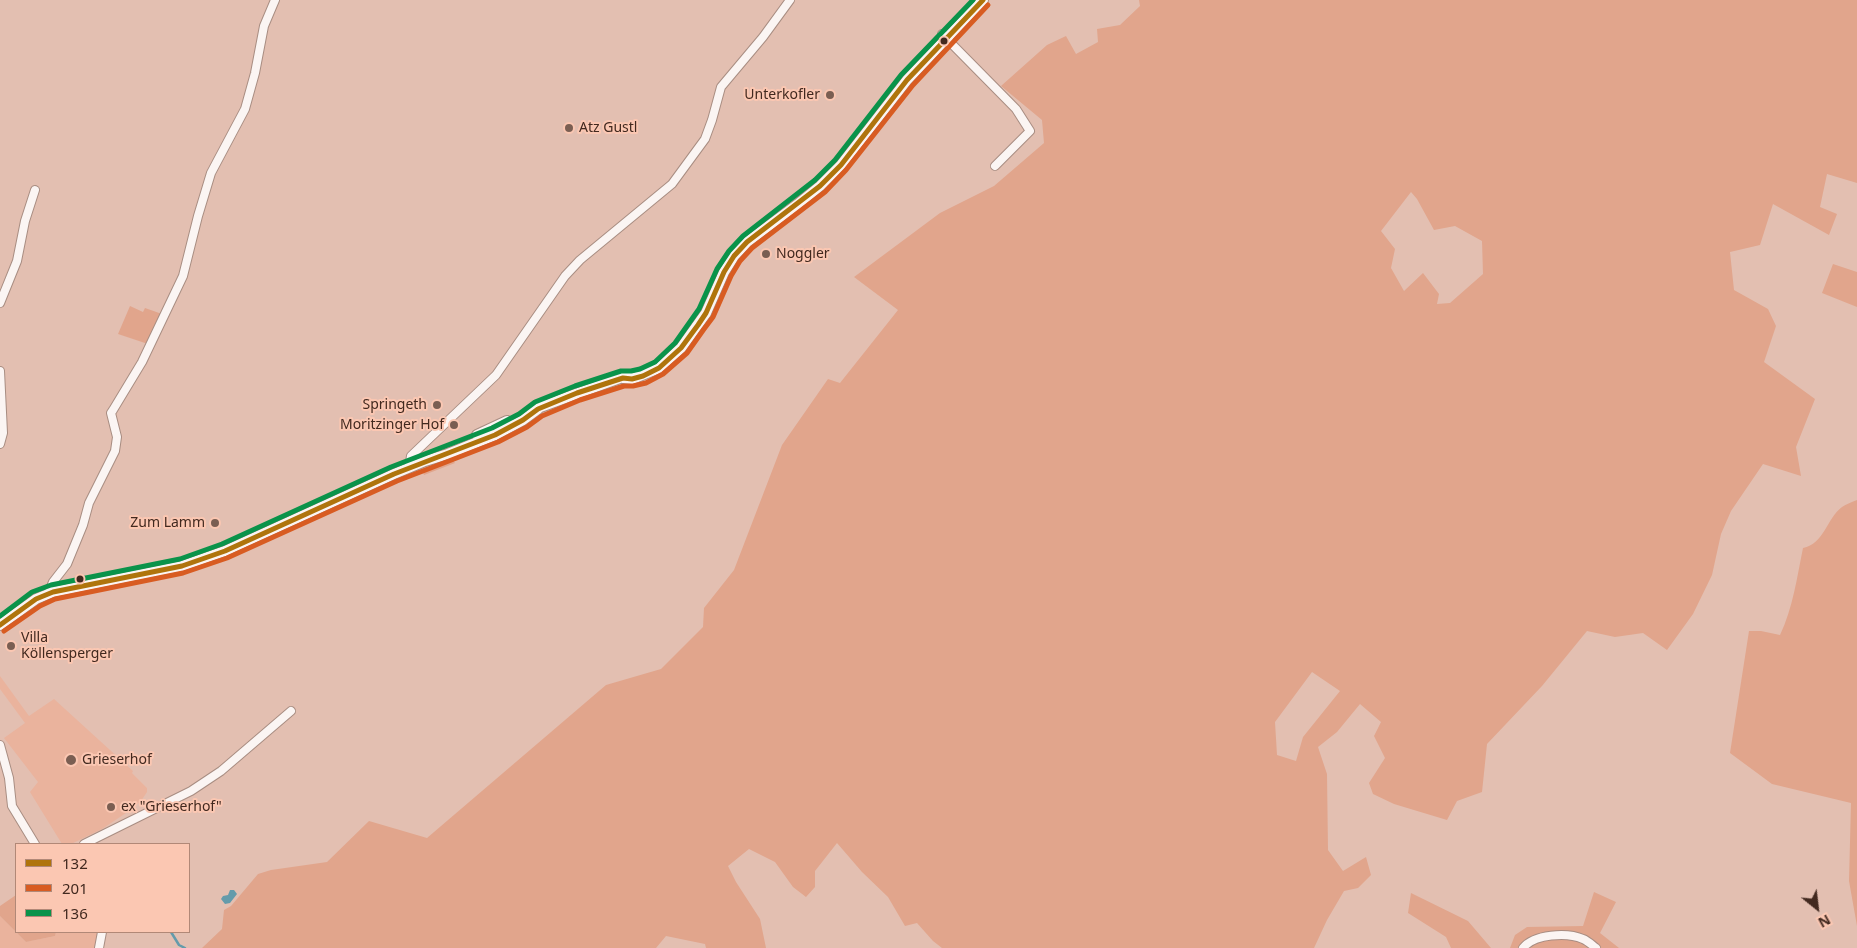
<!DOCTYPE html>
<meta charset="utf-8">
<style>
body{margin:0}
#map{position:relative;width:1857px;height:948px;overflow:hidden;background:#e3bfb1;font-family:"Noto Sans",sans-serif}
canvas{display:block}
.legend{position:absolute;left:15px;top:843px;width:175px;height:90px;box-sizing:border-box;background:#fbc7b2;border:1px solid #b18877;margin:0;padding:6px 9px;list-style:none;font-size:15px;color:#42291f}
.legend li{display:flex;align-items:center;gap:10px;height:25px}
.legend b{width:25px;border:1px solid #b18877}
.north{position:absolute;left:1792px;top:883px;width:50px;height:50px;-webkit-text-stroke:4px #fbc7b2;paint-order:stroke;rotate:151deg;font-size:14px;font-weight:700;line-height:20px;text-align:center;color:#42291f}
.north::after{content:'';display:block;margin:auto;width:18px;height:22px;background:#42291f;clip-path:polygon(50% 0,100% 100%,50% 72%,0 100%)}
</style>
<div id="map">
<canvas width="1857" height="948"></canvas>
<ul class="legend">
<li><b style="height:6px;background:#af740c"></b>132</li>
<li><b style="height:6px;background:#d85c22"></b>201</li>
<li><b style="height:6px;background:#0a934a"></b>136</li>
</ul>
<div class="north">N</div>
</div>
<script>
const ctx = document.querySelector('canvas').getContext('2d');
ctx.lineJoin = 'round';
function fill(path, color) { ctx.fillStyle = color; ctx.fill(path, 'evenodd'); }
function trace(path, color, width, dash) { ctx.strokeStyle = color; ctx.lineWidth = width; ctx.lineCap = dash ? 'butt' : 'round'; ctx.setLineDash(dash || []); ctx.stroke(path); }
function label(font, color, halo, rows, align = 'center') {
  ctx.font = font + ' "Noto Sans",sans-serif'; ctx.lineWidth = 4; ctx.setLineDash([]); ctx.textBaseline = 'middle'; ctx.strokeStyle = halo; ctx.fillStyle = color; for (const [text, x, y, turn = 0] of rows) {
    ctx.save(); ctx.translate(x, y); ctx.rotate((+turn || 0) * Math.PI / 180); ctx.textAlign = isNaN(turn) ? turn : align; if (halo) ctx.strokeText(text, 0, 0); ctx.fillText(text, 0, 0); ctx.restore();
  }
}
fill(new Path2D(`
 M0 676 29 716 54 699 133 771 132 773 147 788V792L141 801 126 813 102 829 71 844H62L30 792 38 782 4 738 25 723 0 689Z
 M0 916 26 942 55 936 56 932H99L96 948H0Z`), '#eab39d');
fill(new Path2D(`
 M1139 0H1857V183L1827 174 1820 207 1837 214 1829 235 1773 204 1760 245 1730 252 1734 290 1768 309 1776 326 1764 362 1815 399 1796 447 1801 476 1763 464 1731 511 1721 534 1712 575 1693 614 1667 650 1643 633 1615 637 1587 631 1542 686 1487 744 1482 792 1457 801 1447 820 1394 804 1373 794 1369 783 1385 758 1374 736 1381 722 1360 704 1337 732 1318 747 1327 774 1328 850 1343 871 1366 857 1371 875 1358 888 1344 891 1327 920 1314 948H942L933 941 917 923 905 926 888 897 862 872 837 843 815 871V887L806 897 793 887 775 862 749 849 728 866 736 882 760 919 766 948H706L705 944 666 936 656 948H202L222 929 224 910 231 906 258 874 271 870 327 862 369 821 427 838 606 685 661 669 703 627 704 608 734 570 782 445 828 379 840 383 898 310 854 277 940 213 994 186 1044 143 1042 120 1001 86 1047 45 1066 36 1076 54 1098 42 1097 29 1120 25 1140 6ZM1411 192 1417 199 1434 230 1455 226 1482 241 1483 274 1450 303 1437 304 1439 294 1423 273 1404 291 1391 268 1395 249 1381 231ZM1312 672 1340 691 1303 737 1296 761 1277 755 1275 722Z
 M1833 264 1857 272V307L1822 293Z
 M130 306 143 312 145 308 162 314 148 344 118 334Z
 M452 459 455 463 424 475 423 472 428 471 427 470Z
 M1857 500V926L1849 881 1851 803 1772 784 1730 753 1749 631H1761L1780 635C1793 608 1797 577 1803 548 1824 544 1827 518 1842 507 1846 504 1852 502 1857 500Z
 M1594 892 1616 902 1600 933 1619 948H1510L1515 935 1527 927 1583 926Z
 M1411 893 1468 921 1491 948H1451L1446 937 1408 913Z
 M16 895V932H56L55 936 26 942 0 916V906Z`), '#e1a58c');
fill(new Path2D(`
 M230 890H234L237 894 230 903 225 904 221 899 223 896 228 895Z`), '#649bab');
trace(new Path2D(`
 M171 932 179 945 185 948`), '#649bab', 2.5);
const minor = new Path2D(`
 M942 34 1016 109 1030 131 995 166
 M0 303 17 261 25 221 35 190
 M0 371 3 433 0 444
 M409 468 411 456 496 375 565 276 580 260 672 184 705 139 712 120 721 87 763 37 790 0
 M48 594 53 582 67 564 83 525 89 503 115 451 117 437 111 413 113 410 142 362 183 276 198 216 211 173 245 109 255 73 264 26 275 0
 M0 745 9 778 12 806 35 844
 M84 844 191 791 221 771 291 711
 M99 948 102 932
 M1523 948C1534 934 1567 932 1583 939 1588 941 1592 945 1596 948`);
const major = new Path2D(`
 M623 378 632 379 659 368 681 348 706 313 724 272 734 256 747 242 798 204 820 186 841 165 907 80 983 0
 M532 410 628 375
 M477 435 507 421
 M0 625 36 599 53 592 182 566 225 551 394 474 425 461 448 454 495 435 523 420 538 409`);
trace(minor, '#a88d82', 10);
trace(major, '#a88d82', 12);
trace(minor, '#fbf5f3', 8);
trace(major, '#fbf5f3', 10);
trace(new Path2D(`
 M0 625 36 599 53 592 182 566 225 551 394 474 495 435 523 420 538 409 577 393 623 378 632 379 643 376 659 368 681 348 698 325 706 313 724 272 734 256 747 242 820 186 841 165 907 80 983 0`), '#af740c', 5);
trace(new Path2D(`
 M4 631 40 606 55 599 183 573 227 558 397 481 498 442 527 427 542 416 580 400 624 386H633L646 383 663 374 687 353 704 329 713 317 731 276 740 261 752 248 825 192 846 170 913 85 988 5`), '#d85c22', 5);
trace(new Path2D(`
 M0 616 32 592 51 585 180 559 222 544 391 467 492 428 519 414 535 402 575 386 621 371H631L640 369 655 362 675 343 699 309 717 269 729 251 743 236 815 180 835 160 901 75 973 0`), '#0a934a', 5);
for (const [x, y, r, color] of [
 [944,41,4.5,"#42291f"],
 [830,95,5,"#7a5e52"],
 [569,128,5,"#7a5e52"],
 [766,254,5,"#7a5e52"],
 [437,405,5,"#7a5e52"],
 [454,425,5,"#7a5e52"],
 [215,523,5,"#7a5e52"],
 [80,579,4.5,"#42291f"],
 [11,646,5,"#7a5e52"],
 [71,760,6,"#7a5e52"],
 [111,807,5,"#7a5e52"]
]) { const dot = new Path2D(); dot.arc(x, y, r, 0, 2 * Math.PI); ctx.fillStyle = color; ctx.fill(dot); trace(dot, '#fbc7b2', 2); }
label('14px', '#42291f', '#fbc7b2', [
 ["Unterkofler",820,95,"right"],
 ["Atz Gustl",579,128],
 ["Noggler",776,254],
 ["Springeth",427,405,"right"],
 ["Moritzinger Hof",444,425,"right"],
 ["Zum Lamm",205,523,"right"],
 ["Villa",21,638],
 ["Köllensperger",21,654],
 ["Grieserhof",82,760],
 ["ex \"Grieserhof\"",121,807]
], 'left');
</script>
